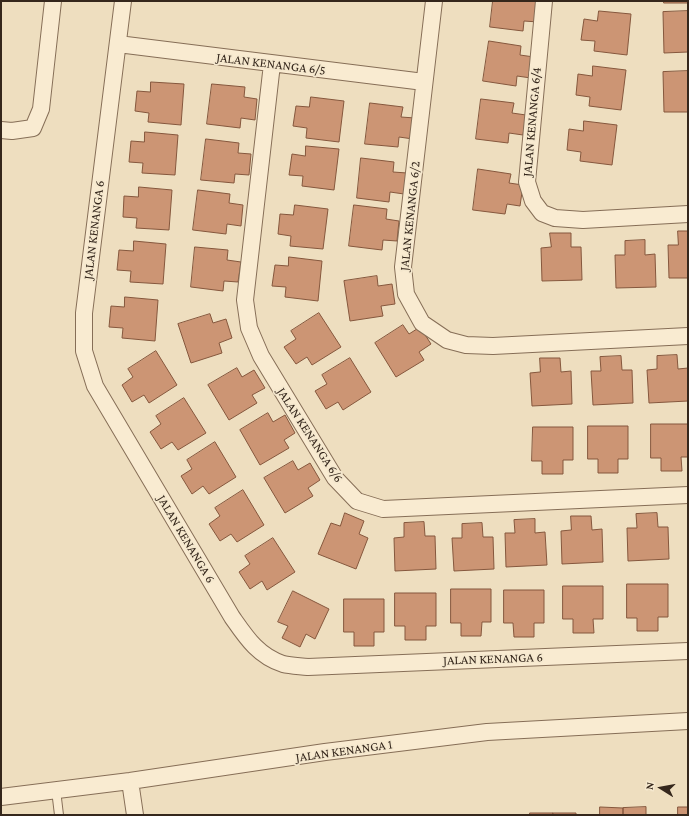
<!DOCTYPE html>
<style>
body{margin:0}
#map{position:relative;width:689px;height:816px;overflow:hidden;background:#eedebf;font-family:"Crimson Pro",serif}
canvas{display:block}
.frame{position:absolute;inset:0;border:2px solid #35271c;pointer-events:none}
.north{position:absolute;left:641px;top:768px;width:40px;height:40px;-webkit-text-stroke:3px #f5e8ce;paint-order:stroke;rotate:281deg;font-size:11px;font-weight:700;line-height:16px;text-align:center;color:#35271c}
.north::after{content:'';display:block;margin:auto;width:14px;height:18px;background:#35271c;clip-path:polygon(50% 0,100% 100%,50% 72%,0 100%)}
</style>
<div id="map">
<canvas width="689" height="816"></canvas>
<div class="frame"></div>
<div class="north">N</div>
</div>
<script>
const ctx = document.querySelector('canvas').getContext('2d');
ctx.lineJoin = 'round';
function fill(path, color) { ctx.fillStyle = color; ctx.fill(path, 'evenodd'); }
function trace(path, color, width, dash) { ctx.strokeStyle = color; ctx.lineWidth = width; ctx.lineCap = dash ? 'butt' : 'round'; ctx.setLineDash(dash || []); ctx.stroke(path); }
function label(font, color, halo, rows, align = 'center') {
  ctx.font = font + ' "Crimson Pro",serif'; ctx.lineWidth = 3.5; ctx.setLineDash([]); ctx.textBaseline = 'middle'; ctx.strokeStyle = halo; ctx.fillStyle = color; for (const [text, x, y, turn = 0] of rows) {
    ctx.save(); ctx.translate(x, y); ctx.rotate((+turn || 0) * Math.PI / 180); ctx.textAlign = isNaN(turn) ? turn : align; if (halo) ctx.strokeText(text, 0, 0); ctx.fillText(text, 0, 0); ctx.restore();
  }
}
const building = new Path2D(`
 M493 1H537L538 22 524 21 523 31 490 27Z
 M664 1H688V3H664Z
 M599 11 631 14 627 55 594 51 595 41 581 40 584 19 597 21Z
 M688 11V52L664 53 663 12Z
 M489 41 521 46 520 55 534 57 531 78 517 76 516 86 483 81Z
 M593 66 626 70 621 110 589 106 590 97 576 95 578 74 592 76Z
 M688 71V112H664L663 72Z
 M151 82 184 84 181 125 148 122 149 113 135 111 137 91 150 92Z
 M212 84 245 87 244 97 257 99 255 120 241 118 240 128 207 124Z
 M311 97 344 101 339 142 306 138 307 128 293 126 296 106 309 107Z
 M481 99 514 103 512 113 526 115 523 135 509 133 508 143 476 139Z
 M370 103 403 107 401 117 415 118 413 139 399 137 398 147 365 144Z
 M584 121 617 125 612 165 580 161 581 152 567 150 569 129 583 131Z
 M145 132 178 135 175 175 142 173 143 163 129 162 131 141 144 142Z
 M206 139 239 143 238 153 251 154 249 175 235 174 234 183 201 180Z
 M306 146 339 149 334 190 302 186 303 176 289 175 292 154 305 156Z
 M361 158 394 162 393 172 407 173 404 194 390 192 389 202 357 198Z
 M478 169 511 174 509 183 523 185 520 206 507 204 505 214 473 210Z
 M139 187 172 190 169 230 136 228 137 218 123 217 124 196 138 197Z
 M198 190 230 194 229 203 243 205 241 226 227 224 226 234 193 230Z
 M295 205 328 209 323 249 290 246 291 236 278 234 280 214 293 215Z
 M354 205 387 209 386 219 399 221 397 241 383 240 382 250 349 246Z
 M678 231H688V278H669L668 245H678Z
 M550 233H571V247H581L582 280 542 281 541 248 551 247Z
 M645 240V255L655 254 656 287 616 288 615 255H625V241Z
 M134 241 166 244 163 284 130 282 131 271 117 270 119 250 133 251Z
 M195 247 228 250 227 260 241 262 238 282 224 281 223 291 191 287Z
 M289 257 322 261 318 301 285 297 286 287 272 286 275 265 288 266Z
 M377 276 378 286 392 284 395 304 381 306 383 316 350 321 344 281Z
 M125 297 158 300 155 341 122 338 123 328 109 327 111 306 124 307Z
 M319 313 341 347 312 365 307 357 296 364 284 347 296 339 291 331Z
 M210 314 213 323 226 319 232 338 219 343 222 353 191 363 178 324Z
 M403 325 409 334 420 327 431 344 419 352 424 360 396 377 375 343Z
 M156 351 177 385 149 403 144 395 132 402 122 385 133 377 128 369Z
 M677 355 678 369 688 368V401L649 403 647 370 657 369V356Z
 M621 356 622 370H632L633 403 593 405 591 371H601L600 357Z
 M350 358 371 392 343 410 338 402 326 409 315 391 327 384 322 375Z
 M540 358H560L561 372 571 371 572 404 532 406 530 373 540 372Z
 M237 368 242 377 254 370 265 388 252 395 257 403 229 420 208 385Z
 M184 398 206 433 178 450 172 442 161 449 150 432 161 424 156 416Z
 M268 413 273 422 285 415 295 433 284 440 289 448 260 465 240 430Z
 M651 424H688V457H681L682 471H661V458H651Z
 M588 426H628V459H618V473H598V459H588Z
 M533 427H573V460H563V474H542V461H532Z
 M215 442 236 477 209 494 203 486 192 494 181 476 192 469 187 460Z
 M293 461 298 470 310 463 320 480 308 488 313 496 285 513 264 478Z
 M243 490 264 525 237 542 231 534 220 541 209 524 220 516 215 508Z
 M345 513 364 521 359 534 368 538 356 569 318 554 331 523 340 526Z
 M657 513 658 527H668L669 559 628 561 627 528H637L636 514Z
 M571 516H591L592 530 602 529 603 562 562 564 561 531 571 530Z
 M535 519V533L545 532 547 565 506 567 505 533H515L514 520Z
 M424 522 425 536H435L436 569 395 571 394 538 404 537V523Z
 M482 523 483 537H493L494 569 454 571 452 538H462V524Z
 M273 538 295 572 267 590 262 581 250 589 239 572 250 564 245 556Z
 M627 584H668V617H658V631H637V618H627Z
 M563 586H603V619H593L594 633H573V619H563Z
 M451 589H491V622H482L481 636H461V623H451Z
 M504 590H544V623H534V637H514L513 623H504Z
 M293 591 329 609 315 639 306 634 300 647 282 638 288 626 278 622Z
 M395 593H436V626H426V640H405V626H395Z
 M344 599H384V632H374V646H354V632H344Z
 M600 807 623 808V815H600Z
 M646 807V815H623V808Z
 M678 807H688V815H678Z
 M530 813H553V815H530Z
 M553 813H576V815H553Z`);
fill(building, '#cc9574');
trace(building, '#85573d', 1);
const service = new Path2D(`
 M56 790 59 815`);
const minor = new Path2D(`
 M123 1 84 313V351L95 386 232 617C246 637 258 656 283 664 291 666 300 666 308 667L688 651
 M434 1 403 267 406 294 422 323 447 340 466 345 493 346 688 336
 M544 1 527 182 533 201 542 213 555 218 583 220 688 214
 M118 44 424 82
 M272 64 245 300 249 328 261 356 335 478 357 501 383 509 688 495
 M1 130 12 131 33 128 41 109 53 1
 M130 781 135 815
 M1 797 130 781 325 752 487 732 688 721`);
trace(service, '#866e57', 10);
trace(minor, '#866e57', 18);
trace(service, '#f9ebd1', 8);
trace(minor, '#f9ebd1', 16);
label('13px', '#35271c', '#f5e8ce', [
 ["JALAN KENANGA 6/5",271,64,7],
 ["JALAN KENANGA 6/4",532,122,-85],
 ["JALAN KENANGA 6/2",410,216,-84],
 ["JALAN KENANGA 6",94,230,-83],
 ["JALAN KENANGA 6/6",310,435,57],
 ["JALAN KENANGA 6",186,539,59],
 ["JALAN KENANGA 6",493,659,-2],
 ["JALAN KENANGA 1",344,751,-8]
]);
</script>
